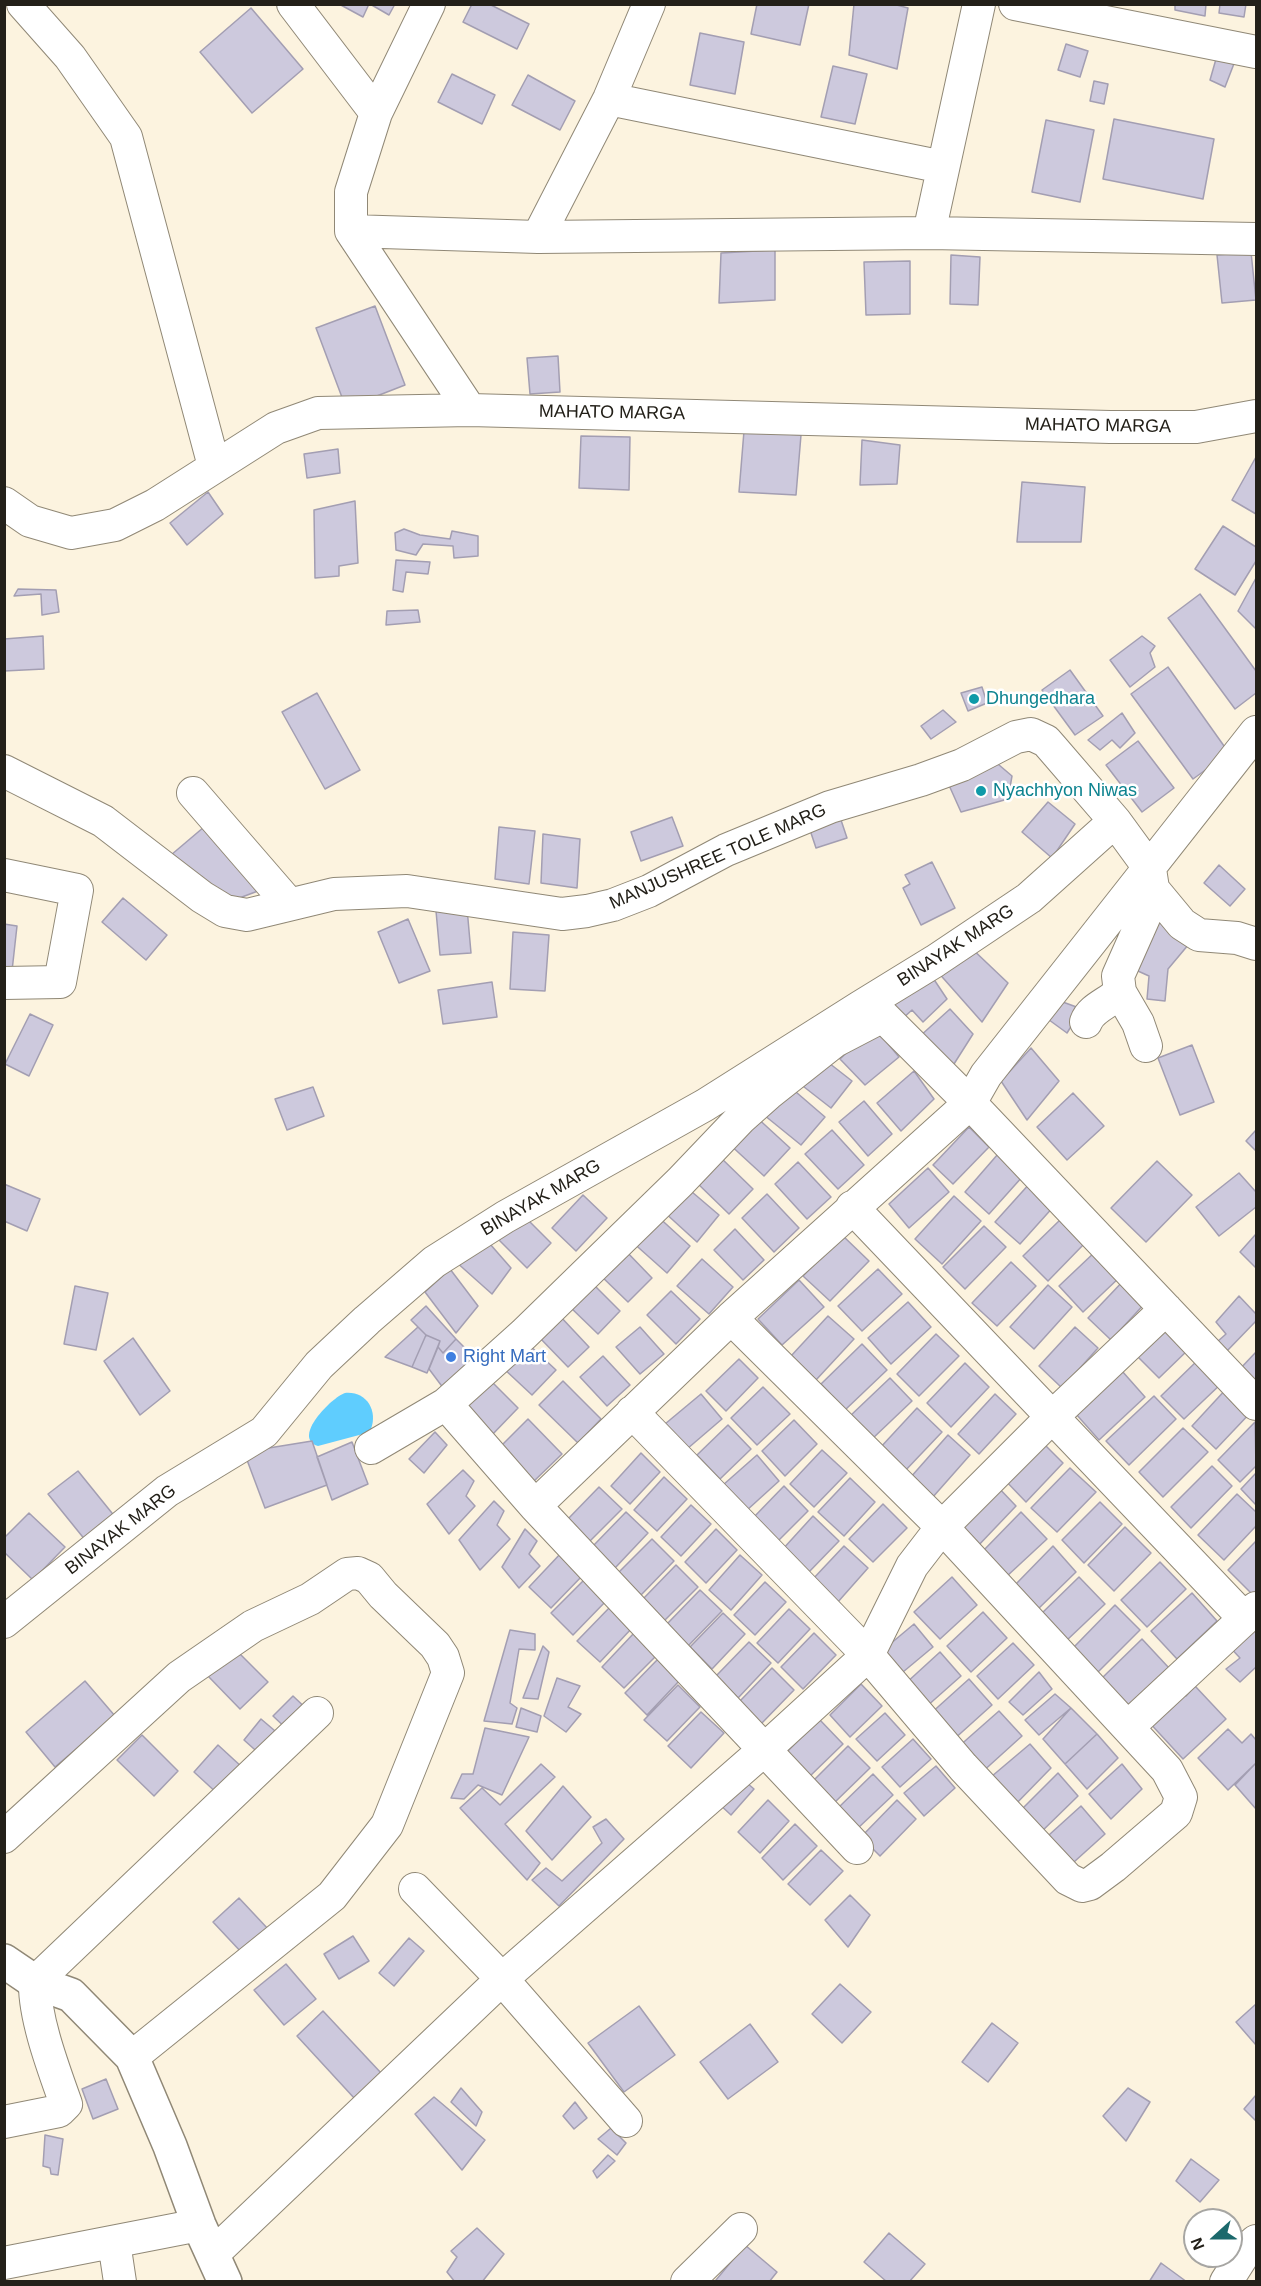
<!DOCTYPE html>
<style>
body{margin:0}
#map{position:relative;width:1261px;height:2286px;overflow:hidden;background:#fcf3df;font-family:Arial,sans-serif}
canvas{display:block}
.frame{position:absolute;inset:0;border:6px solid #232019;pointer-events:none}
.north{position:absolute;left:1183px;top:2208px;width:60px;height:60px;box-sizing:border-box;background:#fff;border:2px solid #a7a6a3;border-radius:50%;rotate:249deg;font-size:16px;font-weight:700;line-height:24px;text-align:center;color:#232019}
.north::after{content:'';display:block;margin:auto;width:21px;height:27px;background:#1b696c;clip-path:polygon(50% 0,100% 100%,50% 72%,0 100%)}
</style>
<div id="map">
<canvas width="1261" height="2286"></canvas>
<div class="frame"></div>
<div class="north">N</div>
</div>
<script>
const ctx = document.querySelector('canvas').getContext('2d');
ctx.lineJoin = 'round';
function fill(path, color) { ctx.fillStyle = color; ctx.fill(path, 'evenodd'); }
function trace(path, color, width, dash) { ctx.strokeStyle = color; ctx.lineWidth = width; ctx.lineCap = dash ? 'butt' : 'round'; ctx.setLineDash(dash || []); ctx.stroke(path); }
function label(font, color, halo, rows, align = 'center') {
  ctx.font = font + ' Arial,sans-serif'; ctx.lineWidth = 5; ctx.setLineDash([]); ctx.textBaseline = 'middle'; ctx.strokeStyle = halo; ctx.fillStyle = color; for (const [text, x, y, turn = 0] of rows) {
    ctx.save(); ctx.translate(x, y); ctx.rotate((+turn || 0) * Math.PI / 180); ctx.textAlign = isNaN(turn) ? turn : align; if (halo) ctx.strokeText(text, 0, 0); ctx.fillText(text, 0, 0); ctx.restore();
  }
}
fill(new Path2D(`
 M345 1393C366 1391 378 1410 371 1429L363 1434 318 1446C291 1438 332 1397 345 1393Z`), '#5fcdfe');
const building = new Path2D(`
 M339 4H369L363 17Z
 M370 4H395L389 15Z
 M472 4H489L529 24 517 49 463 22Z
 M757 4H809L800 45 751 34Z
 M854 4H893L908 8 897 69 849 55Z
 M1175 4H1206L1205 16 1175 10Z
 M1220 4H1246L1244 17 1219 13Z
 M251 8 303 69 252 113 200 52Z
 M700 33 744 42 735 94 690 85Z
 M1066 44 1088 51 1080 77 1058 70Z
 M1218 52 1235 61 1225 87 1210 80Z
 M833 66 867 74 855 124 821 117Z
 M452 74 495 95 482 124 438 102Z
 M528 75 575 101 560 130 512 105Z
 M1094 81 1108 84 1104 104 1090 101Z
 M1114 119 1214 139 1203 199 1103 179Z
 M1046 120 1094 130 1080 202 1032 192Z
 M775 250V300L719 303 721 253Z
 M1251 252 1256 300 1222 303 1217 255Z
 M951 255 980 257 978 305 950 304Z
 M910 261V314L866 315 864 262Z
 M375 306 405 385 346 408 316 328Z
 M558 356 560 392 530 394 527 358Z
 M744 431 801 435 796 495 739 492Z
 M581 436 630 437 629 490 579 488Z
 M862 440 900 445 897 484 860 485Z
 M338 449 340 473 307 478 304 454Z
 M1256 457V514L1232 500Z
 M1022 482 1085 487 1081 542H1017Z
 M208 492 223 514 187 545 170 523Z
 M355 501 358 563 339 566V576L315 578 314 510Z
 M1223 526 1256 547V561L1235 595 1195 569Z
 M404 529 420 535 450 539 452 531 478 536V556L454 558 453 546 423 544 416 555 396 550 395 533Z
 M396 560 430 562 428 574 406 572 403 592 393 590Z
 M1256 578V629L1238 611Z
 M18 589 56 590 59 612 42 615 41 594 14 596Z
 M1200 594 1256 671V693L1235 709 1168 618Z
 M418 610 420 622 386 625 387 611Z
 M43 636 44 669 4 671V639Z
 M1142 636 1155 646 1150 653 1155 667 1130 687 1110 660Z
 M1168 667 1229 753 1193 779 1131 694Z
 M1070 670 1103 716 1075 735 1042 690Z
 M982 687 987 703 968 711 961 693Z
 M317 693 360 770 325 789 282 712Z
 M943 710 956 722 931 739 921 726Z
 M1122 713 1135 733 1120 748 1112 740 1100 750 1088 740Z
 M1138 741 1174 788 1142 812 1106 765Z
 M992 759 1012 776 1008 799 961 812 948 783Z
 M1048 802 1075 824 1052 858 1022 832Z
 M672 817 683 846 641 861 631 832Z
 M840 817 847 838 816 848 809 827Z
 M204 827 266 888 226 903 171 855Z
 M499 827 535 831 529 884 495 879Z
 M543 834 580 839 577 888 541 883Z
 M932 862 955 908 921 925 903 888 910 884 905 875Z
 M1219 865 1245 889 1230 906 1204 883Z
 M123 898 167 935 146 960 102 922Z
 M1156 907 1194 938 1168 969 1165 1001 1147 999 1149 976 1129 967Z
 M467 908 471 953 440 955 436 911Z
 M408 919 430 971 399 983 378 932Z
 M4 924 17 926 12 971 4 970Z
 M513 932 549 935 545 991 510 989Z
 M967 944 1008 983 982 1022 936 970Z
 M931 975 947 999 923 1022 912 1010 902 1019 890 1008Z
 M492 982 497 1017 443 1024 438 990Z
 M1060 1001 1082 1009 1067 1033 1045 1017Z
 M950 1009 973 1034 947 1075 919 1037Z
 M30 1014 53 1025 29 1076 5 1064Z
 M874 1027 899 1057 865 1085 840 1059Z
 M1192 1045 1214 1102 1180 1115 1158 1058Z
 M1031 1048 1059 1081 1027 1120 1001 1081Z
 M820 1056 852 1081 831 1108 799 1083Z
 M914 1071 934 1099 901 1131 877 1103Z
 M789 1086 825 1117 801 1145 764 1115Z
 M313 1087 324 1116 287 1130 275 1099Z
 M1073 1093 1104 1126 1067 1160 1037 1127Z
 M864 1101 892 1134 868 1156 839 1122Z
 M753 1114 790 1148 764 1176 727 1142Z
 M969 1127 989 1147 953 1184 933 1165Z
 M832 1130 864 1165 838 1189 805 1154Z
 M1256 1130V1151L1246 1141Z
 M998 1154 1023 1176 989 1214 965 1192Z
 M718 1155 753 1189 729 1214 694 1180Z
 M1157 1161 1192 1195 1146 1242 1111 1208Z
 M798 1162 831 1197 807 1219 775 1184Z
 M928 1168 949 1192 909 1228 889 1204Z
 M1239 1173 1256 1192V1207L1219 1236 1196 1207Z
 M1031 1182 1055 1205 1020 1244 995 1222Z
 M4 1184 40 1199 27 1231 4 1221Z
 M685 1186 719 1215 697 1242 663 1211Z
 M767 1194 799 1228 774 1252 742 1218Z
 M583 1195 607 1218 576 1251 552 1228Z
 M954 1196 981 1221 942 1264 915 1239Z
 M520 1212 551 1243 527 1268 496 1237Z
 M654 1213 690 1246 667 1273 630 1240Z
 M1061 1219 1085 1243 1048 1281 1023 1256Z
 M984 1226 1006 1247 965 1289 943 1267Z
 M735 1229 764 1260 743 1280 714 1250Z
 M1256 1234V1268L1240 1252Z
 M842 1235 869 1261 830 1301 803 1276Z
 M483 1236 511 1268 492 1294 455 1261Z
 M623 1248 652 1278 628 1302 598 1273Z
 M1097 1250 1121 1276 1083 1312 1059 1286Z
 M702 1259 733 1287 709 1314 677 1286Z
 M1011 1262 1036 1286 997 1326 972 1303Z
 M450 1269 478 1306 456 1333 425 1292Z
 M878 1269 902 1294 862 1331 838 1306Z
 M1126 1278 1148 1300 1111 1340 1088 1318Z
 M799 1280 824 1307 782 1345 758 1319Z
 M590 1281 620 1311 598 1334 567 1304Z
 M1048 1285 1072 1307 1034 1349 1010 1327Z
 M75 1286 108 1293 96 1350 64 1344Z
 M671 1291 700 1319 676 1344 647 1315Z
 M1239 1296 1256 1314V1321L1226 1352 1217 1342 1226 1334 1216 1322Z
 M908 1302 931 1327 891 1364 868 1338Z
 M426 1306 456 1339 443 1353 438 1347 440 1341 426 1335 411 1320Z
 M559 1315 589 1347 568 1367 538 1336Z
 M828 1316 854 1339 816 1380 791 1356Z
 M1167 1323 1191 1347 1159 1378 1135 1354Z
 M418 1327 426 1335 412 1367 385 1357Z
 M640 1327 664 1354 640 1374 616 1347Z
 M1075 1327 1098 1348 1062 1388 1039 1366Z
 M936 1334 959 1356 919 1396 897 1374Z
 M426 1335 440 1341 427 1373 412 1367Z
 M133 1338 170 1391 140 1415 104 1361Z
 M456 1339 476 1359 444 1389 429 1369 438 1347 443 1353Z
 M526 1342 556 1370 532 1395 502 1367Z
 M862 1344 887 1370 845 1410 821 1384Z
 M1256 1352V1391L1238 1371Z
 M603 1356 630 1385 607 1406 580 1377Z
 M1200 1358 1223 1382 1184 1419 1161 1396Z
 M739 1359 758 1378 726 1411 706 1391Z
 M965 1363 989 1387 951 1427 927 1403Z
 M1122 1371 1145 1397 1099 1440 1076 1414Z
 M890 1378 912 1401 871 1440 849 1417Z
 M489 1379 518 1408 490 1437 460 1407Z
 M563 1381 601 1419 578 1443 539 1405Z
 M763 1387 790 1414 757 1445 731 1418Z
 M1228 1387 1253 1410 1216 1449 1192 1426Z
 M701 1394 722 1419 687 1449 665 1424Z
 M995 1394 1016 1414 979 1454 958 1434Z
 M1154 1396 1176 1419 1129 1465 1106 1441Z
 M917 1408 942 1432 903 1473 879 1449Z
 M528 1419 562 1454 532 1483 499 1448Z
 M794 1420 817 1444 785 1476 762 1451Z
 M1255 1422 1256 1466 1240 1482 1218 1460Z
 M728 1425 751 1449 720 1479 697 1455Z
 M1183 1428 1208 1452 1163 1497 1139 1472Z
 M435 1432 447 1445 424 1473 409 1459Z
 M948 1435 970 1455 932 1498 910 1478Z
 M1038 1438 1063 1463 1026 1502 1001 1476Z
 M312 1441 327 1485 265 1508 244 1452Z
 M352 1442 368 1484 332 1500 317 1457Z
 M822 1450 847 1473 814 1507 790 1484Z
 M641 1453 660 1472 630 1504 611 1486Z
 M757 1455 779 1481 746 1511 723 1485Z
 M1212 1466 1232 1486 1191 1528 1171 1507Z
 M1070 1468 1096 1492 1057 1532 1031 1508Z
 M463 1470 474 1481 466 1496 475 1506 449 1534 427 1504Z
 M78 1471 116 1518 86 1541 48 1494Z
 M1256 1473V1505L1241 1489Z
 M664 1477 687 1499 657 1531 634 1510Z
 M850 1478 875 1502 844 1536 818 1512Z
 M995 1484 1016 1506 976 1548 954 1524Z
 M784 1486 808 1511 776 1543 752 1519Z
 M599 1487 622 1509 588 1543 566 1521Z
 M1237 1494 1256 1512V1526L1224 1560 1198 1535Z
 M494 1501 504 1511 497 1525 510 1539 480 1570 459 1540Z
 M1100 1502 1122 1524 1084 1563 1062 1540Z
 M883 1504 907 1528 873 1562 849 1539Z
 M691 1505 711 1524 681 1556 661 1537Z
 M626 1512 648 1533 615 1568 593 1546Z
 M1021 1512 1047 1539 1006 1577 982 1552Z
 M29 1513 65 1547 33 1580 4 1552V1538Z
 M813 1516 839 1541 807 1574 782 1550Z
 M1125 1527 1151 1553 1114 1591 1088 1565Z
 M525 1529 537 1541 529 1554 540 1566 519 1588 502 1567Z
 M716 1529 737 1550 706 1583 685 1562Z
 M652 1539 674 1561 641 1595 618 1573Z
 M1256 1541V1593L1254 1596 1228 1570Z
 M844 1546 868 1568 837 1603 812 1580Z
 M1053 1546 1076 1572 1036 1611 1014 1586Z
 M562 1552 584 1574 551 1608 529 1587Z
 M740 1555 762 1575 731 1610 709 1590Z
 M1160 1562 1186 1589 1147 1627 1121 1600Z
 M676 1565 698 1587 664 1621 642 1600Z
 M952 1577 977 1605 940 1639 914 1612Z
 M1079 1577 1105 1604 1066 1641 1040 1615Z
 M585 1579 607 1600 573 1635 551 1613Z
 M765 1582 786 1602 755 1635 734 1615Z
 M700 1590 722 1611 688 1646 667 1624Z
 M1192 1593 1217 1621 1177 1659 1151 1631Z
 M1115 1605 1140 1630 1097 1673 1073 1648Z
 M611 1606 633 1627 600 1662 577 1641Z
 M789 1609 810 1629 778 1663 757 1643Z
 M983 1612 1007 1638 971 1672 947 1646Z
 M723 1613 745 1634 712 1669 690 1647Z
 M1256 1622V1667L1240 1682 1226 1669 1240 1658 1227 1644Z
 M914 1624 933 1647 897 1677 877 1655Z
 M510 1630 535 1634V1650L519 1649 510 1703 517 1708 512 1724 484 1721Z
 M635 1632 658 1654 624 1688 602 1667Z
 M814 1633 836 1655 803 1689 781 1667Z
 M1142 1639 1169 1668 1128 1707 1101 1679Z
 M749 1642 771 1663 738 1698 716 1676Z
 M1013 1643 1034 1665 998 1699 977 1676Z
 M543 1646 549 1652 538 1699 523 1698Z
 M234 1648 268 1682 240 1709 207 1675Z
 M940 1652 961 1676 926 1707 905 1684Z
 M658 1659 680 1680 647 1715 625 1693Z
 M772 1668 794 1690 761 1724 739 1702Z
 M1039 1672 1052 1689 1023 1715 1009 1702Z
 M557 1678 580 1686 568 1707 581 1714 566 1732 544 1716Z
 M969 1679 992 1705 952 1741 929 1715Z
 M85 1681 115 1716 55 1767 26 1732Z
 M861 1684 882 1706 850 1737 830 1715Z
 M678 1685 700 1707 667 1741 644 1720Z
 M1195 1686 1226 1719 1183 1759 1147 1720 1179 1690 1186 1696Z
 M1055 1694 1071 1708 1039 1735 1025 1720Z
 M293 1696 311 1713 291 1733 273 1716Z
 M521 1708 541 1716 537 1732 516 1727Z
 M1071 1708 1097 1734 1065 1764 1043 1739Z
 M999 1711 1022 1736 980 1774 957 1748Z
 M701 1712 724 1733 691 1768 668 1746Z
 M885 1713 905 1735 877 1761 856 1739Z
 M261 1719 281 1736 263 1757 244 1740Z
 M819 1719 843 1744 808 1778 785 1754Z
 M485 1728 529 1737 502 1795 478 1785 464 1799 451 1798 462 1774H473Z
 M1228 1729 1242 1743 1251 1734 1256 1740V1763L1228 1790 1198 1758Z
 M1097 1734 1118 1758 1087 1789 1065 1764Z
 M142 1735 178 1771 154 1796 117 1760Z
 M913 1739 931 1759 900 1787 882 1767Z
 M1030 1744 1051 1768 1010 1810 985 1782Z
 M218 1745 243 1768 219 1795 194 1772Z
 M848 1746 870 1768 833 1804 812 1782Z
 M1256 1763V1809L1235 1785Z
 M541 1764 555 1777 505 1824 540 1863 527 1880 460 1808 482 1788 500 1805Z
 M1122 1764 1142 1789 1111 1819 1089 1794Z
 M936 1766 955 1788 924 1816 904 1793Z
 M1058 1773 1078 1796 1035 1838 1017 1814Z
 M873 1774 893 1795 857 1829 838 1808Z
 M740 1777 754 1789 731 1815 717 1802Z
 M563 1786 591 1817 552 1860 526 1831Z
 M768 1800 789 1821 760 1853 738 1832Z
 M897 1800 916 1819 880 1856 861 1837Z
 M1081 1806 1105 1834 1064 1871 1039 1844Z
 M606 1819 624 1839 559 1906 532 1880 546 1868 562 1881 602 1843 593 1827Z
 M795 1824 817 1846 783 1880 762 1858Z
 M821 1850 843 1871 810 1905 788 1884Z
 M850 1895 870 1915 848 1947 825 1920Z
 M239 1898 269 1930 243 1954 213 1922Z
 M353 1936 369 1961 339 1979 324 1954Z
 M409 1938 424 1951 394 1986 379 1973Z
 M286 1964 316 1999 284 2025 254 1990Z
 M840 1984 871 2012 842 2043 812 2014Z
 M1256 2004V2045L1236 2022Z
 M639 2006 675 2055 624 2092 588 2043Z
 M323 2011 382 2074 355 2099 297 2036Z
 M992 2023 1018 2043 988 2082 962 2062Z
 M750 2024 778 2062 728 2099 700 2062Z
 M106 2079 118 2109 93 2119 82 2089Z
 M461 2088 482 2112 476 2126 451 2102Z
 M1128 2088 1150 2102 1126 2141 1103 2116Z
 M1256 2095V2121L1244 2109Z
 M434 2097 485 2140 462 2170 415 2114Z
 M575 2102 587 2118 574 2129 563 2116Z
 M611 2128 626 2143 617 2155 598 2139Z
 M45 2135 63 2139 58 2175 51 2174 50 2168 43 2166Z
 M608 2155 615 2161 597 2178 593 2171Z
 M1191 2159 1219 2180 1200 2202 1176 2181Z
 M477 2228 504 2254 482 2282H455L447 2272 457 2257 451 2251Z
 M889 2233 925 2264 909 2282H887L864 2262Z
 M745 2245 777 2272 769 2282H718L716 2280Z
 M1161 2263 1187 2282H1149Z`);
fill(building, '#cdc9dd');
trace(building, '#a39eb2', 1.5);
const street = new Path2D(`
 M23 4 70 57 126 137 214 466
 M293 4 376 113
 M429 4 376 113 351 192V231L470 410
 M1015 4 1256 52
 M609 99 943 167
 M351 231 538 237 929 233 1256 239
 M929 233 979 4
 M538 237 609 99 649 4
 M4 503 30 521 71 533 115 525 155 505 276 428 318 413 470 410 1110 427H1196L1256 416
 M4 771 103 821 202 897 225 911 247 915 334 894 407 891 562 914 587 911 613 905 649 891 726 850 830 807 921 780 962 765 1016 737 1031 734 1046 741 1053 749 1115 821 1150 869 1154 895 1118 976 1120 992 1138 1023 1146 1046
 M193 793 289 904
 M4 875 77 890 60 982 4 983
 M1153 889 1182 924 1199 935 1237 938 1256 944
 M1086 1022C1091 1008 1109 1003 1120 992
 M852 1207 1244 1618
 M446 1404 535 1506 857 1848
 M632 1412 868 1655 963 1767 1068 1879 1082 1886 1090 1884 1113 1867 1176 1813 1181 1797 1167 1770 942 1527 731 1318
 M371 1448 446 1404 524 1334 680 1182 741 1118 768 1094 835 1041 883 1016 970 1103 1256 1404
 M535 1506 731 1318 970 1103 986 1075 1256 732
 M4 1622 167 1491 264 1432 319 1365 367 1320 434 1262 505 1217 705 1105 860 1007 935 961 1029 898 1115 821
 M1128 1727 1256 1608
 M4 1837 179 1677 253 1626 310 1599 347 1574 358 1573 369 1578 383 1595 435 1645 443 1657 448 1673 387 1825 332 1896 132 2057
 M415 1889 502 1979 626 2121
 M4 2122 59 2111 66 2104C54 2070 34 2018 35 1982L317 1713
 M114 2242 120 2282
 M213 2254 502 1979 764 1750 868 1655 912 1566 942 1527 1053 1416 1166 1309
 M4 2263 199 2225
 M687 2282 741 2229
 M1226 2282 1247 2249 1256 2241`);
const secondary = new Path2D(`
 M4 1961 35 1982 71 1995 132 2057 170 2146 199 2225 225 2282`);
trace(street, '#908876', 34);
trace(secondary, '#908876', 36);
trace(street, '#fff', 32);
trace(secondary, '#fff', 33);
for (const [x, y, r, color] of [
 [974,699,6,"#0f9aa8"],
 [981,791,6,"#0f9aa8"],
 [451,1357,6,"#3f7fe0"]
]) { const dot = new Path2D(); dot.arc(x, y, r, 0, 2 * Math.PI); ctx.fillStyle = color; ctx.fill(dot); trace(dot, '#fff', 2); }
label('18px', '#232019', '#fff', [
 ["MAHATO MARGA",612,413,1],
 ["MAHATO MARGA",1098,426,1],
 ["MANJUSHREE TOLE MARG",718,857,-24],
 ["BINAYAK MARG",956,946,-33],
 ["BINAYAK MARG",541,1198,-30],
 ["BINAYAK MARG",121,1530,-38]
]);
label('18px', '#0d838f', '#fff', [
 ["Dhungedhara",986,699],
 ["Nyachhyon Niwas",993,791]
], 'left');
label('18px', '#366cbe', '#fff', [
 ["Right Mart",463,1357]
], 'left');
</script>
